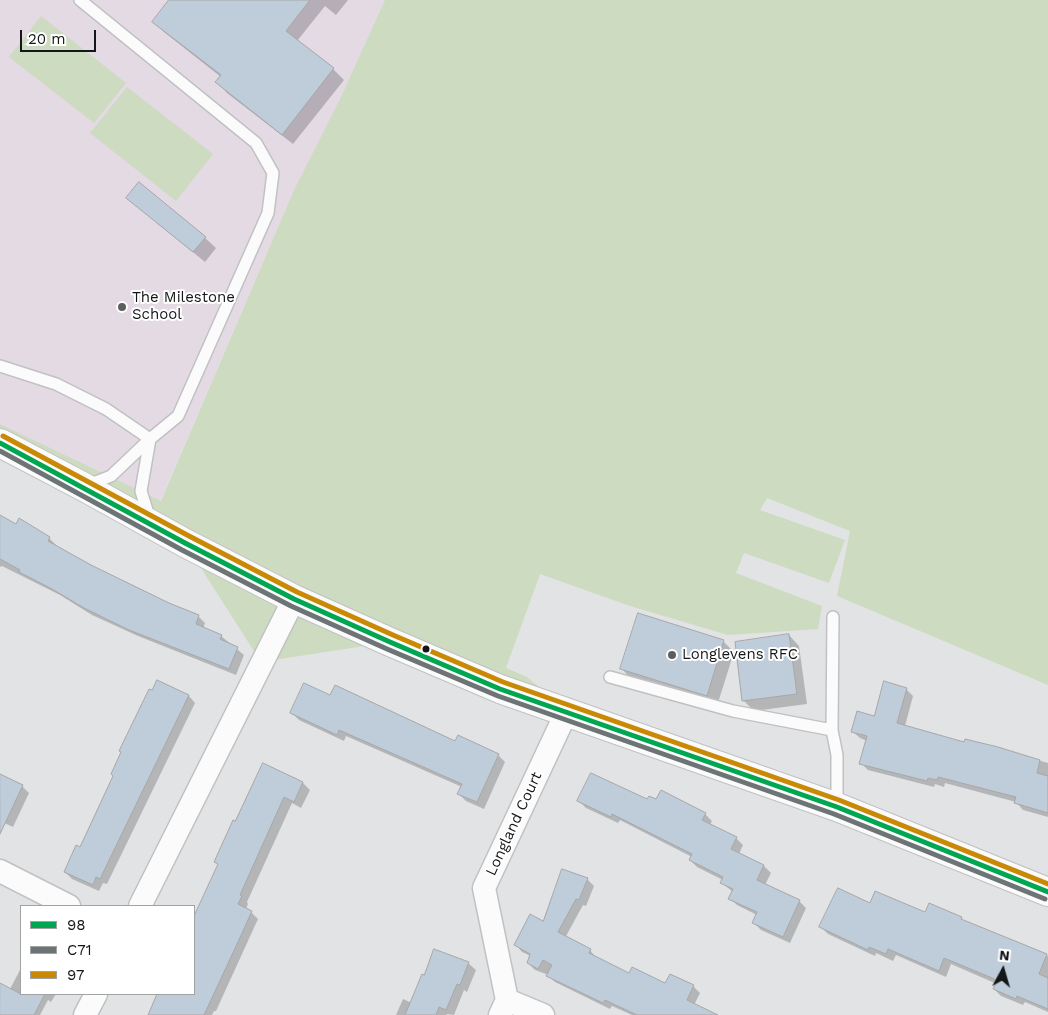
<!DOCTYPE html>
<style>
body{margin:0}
#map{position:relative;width:1048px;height:1015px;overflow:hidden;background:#e2e3e4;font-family:"Work Sans",sans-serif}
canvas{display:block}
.legend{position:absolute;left:20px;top:905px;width:175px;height:90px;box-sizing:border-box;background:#fff;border:1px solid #a1a2a2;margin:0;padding:6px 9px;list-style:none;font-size:15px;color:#151617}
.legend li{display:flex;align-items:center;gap:10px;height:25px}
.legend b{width:25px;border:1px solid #a1a2a2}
.north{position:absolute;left:978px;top:945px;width:50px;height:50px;-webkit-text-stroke:4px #fff;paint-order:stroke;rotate:6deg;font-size:14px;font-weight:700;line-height:20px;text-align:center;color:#151617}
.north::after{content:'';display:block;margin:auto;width:18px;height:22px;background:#151617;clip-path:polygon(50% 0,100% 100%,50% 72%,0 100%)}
.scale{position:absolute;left:20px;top:30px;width:76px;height:22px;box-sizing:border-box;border:2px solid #151617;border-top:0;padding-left:6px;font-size:15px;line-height:18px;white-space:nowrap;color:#151617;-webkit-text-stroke:4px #fff;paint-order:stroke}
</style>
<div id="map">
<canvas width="1048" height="1015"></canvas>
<ul class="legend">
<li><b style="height:6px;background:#00a651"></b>98</li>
<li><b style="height:6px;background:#6c7476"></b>C71</li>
<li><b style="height:6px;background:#ca8905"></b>97</li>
</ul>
<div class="north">N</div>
<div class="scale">20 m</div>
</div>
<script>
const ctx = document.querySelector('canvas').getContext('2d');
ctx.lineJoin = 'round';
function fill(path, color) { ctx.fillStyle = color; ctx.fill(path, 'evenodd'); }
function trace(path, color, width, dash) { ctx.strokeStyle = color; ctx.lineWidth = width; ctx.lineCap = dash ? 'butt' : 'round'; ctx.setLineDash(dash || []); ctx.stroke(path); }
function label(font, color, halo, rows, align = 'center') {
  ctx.font = font + ' "Work Sans",sans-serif'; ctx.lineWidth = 4; ctx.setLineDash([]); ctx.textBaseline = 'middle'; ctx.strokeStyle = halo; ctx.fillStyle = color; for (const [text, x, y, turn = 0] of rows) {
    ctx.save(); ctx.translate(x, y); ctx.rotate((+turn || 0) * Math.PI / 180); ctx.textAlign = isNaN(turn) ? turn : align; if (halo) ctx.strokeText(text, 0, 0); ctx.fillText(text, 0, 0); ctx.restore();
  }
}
fill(new Path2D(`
 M0 0H385L340 99 294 190 160 501 0 424Z`), '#e3dae4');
fill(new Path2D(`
 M385 0H1048V685L837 596 850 531 767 498 760 510 845 540 829 583 744 553 736 573 822 606 818 629 728 635 630 606 540 574 506 668 527 677 567 711 390 642 261 662 185 543 0 443V424L161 501 294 190 340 99Z
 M41 16 126 83 94 123 9 57Z
 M127 87 213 154 176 201 90 133Z`), '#cddbc0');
fill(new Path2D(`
 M171 0H348L336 15 325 6 297 41 333 69 344 80 293 144 227 93 217 82 221 77 164 32 154 22Z
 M128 198 205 238 216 248 205 262 139 208Z
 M0 517 17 526 49 538 56 545 55 547 118 580 198 616 205 623 203 629 221 636 244 655 236 675 138 636 92 615 60 595 2 566 0 567Z
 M789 635 799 646 807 704 754 711 744 701Z
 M723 641 734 652 717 706 632 680 622 669Z
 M158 682 189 696 195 703 107 884 103 883 99 891 72 879 65 872 80 849Z
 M906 689 913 696 905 726 965 743 997 749 1048 763V817L1023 810 1016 802 945 783 944 787 935 784 934 787 868 770 861 763 867 741 860 738 852 731 875 718Z
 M292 713 456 743 498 755 505 762 484 809 466 801 459 794 462 787 346 736 344 741 299 720Z
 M263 764 303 783 310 790 301 808 292 803 247 902 248 904 246 909 251 912 258 919 216 1011H214L212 1015H149L159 994H194V919L219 865 236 823Z
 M0 775 22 786 29 793 13 827 0 821Z
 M579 801H648L705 814 712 821 710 825 736 838 743 845 739 854 764 866 771 873 765 885 799 901 806 908 790 943 761 930 754 923 757 915 737 905 730 898 733 892 722 883 723 880 697 867 690 860 692 857 620 820 618 823 586 808Z
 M587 879 594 886 586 906 583 905 565 938 590 950 596 958 630 974 666 985 693 986 700 993 694 1005 715 1015H632L612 1006 610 1009 555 982 546 974 535 970 528 963 531 956 522 952 516 945 543 923Z
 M870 904 926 914 930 905 961 918 965 922 1048 956V1012L1025 1002 1023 1005 1001 996 994 989 997 984 951 964 946 977 896 955 893 961 876 953 875 956 828 934 821 927Z
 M468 963 476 970 467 992 464 990 454 1015 447 1014 446 1015H396L403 999 412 1003Z
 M21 968V994H56L51 1002 48 1000 40 1015H0V995L10 989Z`), '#0003');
const building = new Path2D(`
 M169 0H310L286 31 334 68 282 135 215 82 221 75 152 22Z
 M139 182 206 237 193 252 126 198Z
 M0 515 16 524 19 518 50 537 48 541 91 565 169 603 199 615 196 624 222 635 220 639 238 647 229 669 129 630 84 608 52 589 19 572 20 570 0 559Z
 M638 613 724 640 707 696 620 669Z
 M789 634 797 694 742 701 735 642Z
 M157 680 189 695 100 879 96 877 93 885 64 872 76 845 80 847 113 776 111 774 121 752 119 751 149 689 152 690Z
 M884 681 907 688 897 723 964 742 965 739 998 747 1040 760 1037 773 1048 776V813L1014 803 1016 797 938 777 937 780 928 778 927 781 859 764 867 736 851 732 857 711 874 716Z
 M304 683 330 695 335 685 455 741 458 735 499 754 477 802 457 794 462 784 339 730 337 735 290 713Z
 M263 763 303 782 294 802 284 797 240 895 242 896 238 904 252 911 238 942 204 1015H148L157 994H194V916L218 864 214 862 233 820 235 821Z
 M591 773 647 799 649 796 656 799 661 790 706 813 702 820 737 837 731 849 764 865 757 880 800 900 783 937 752 923 757 912 728 899 733 889 720 883 723 877 689 860 692 854 612 814 611 817 577 801Z
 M0 774 23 785 0 834Z
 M562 869 588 878 579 900 576 899 558 932 591 949 589 953 629 973 632 967 665 983 670 974 694 985 687 1000 718 1015H637L605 1000 603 1003 546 976 552 965 543 960 538 969 527 963 530 954 514 945 530 914 543 921Z
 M838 888 870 903 875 891 925 912 929 903 962 917 961 919 1047 954 1039 974 1048 978V1009L1017 996 1016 999 993 989 997 980 944 958 939 971 888 949 886 954 869 947 868 950 819 927Z
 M434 949 469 962 460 985 457 984 446 1010 439 1007 436 1015H405L422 974 424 975Z
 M0 983 21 994H45L34 1015H0Z`);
fill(building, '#bfccda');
trace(building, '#a6a7a8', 1);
const service = new Path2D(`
 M80 0 256 143 273 173 268 213 178 416 150 439 111 476 88 485
 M0 366 56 384 106 409 150 439 141 491 150 520
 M610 677 733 711 832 730 837 755V807
 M832 730 833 617`);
const minor = new Path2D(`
 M0 871 69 906
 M140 906 294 599
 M507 1000 543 1015
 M85 1015 96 994
 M500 1015 507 1000 484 888 567 711`);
const tertiary = new Path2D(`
 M0 443 84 487 185 543 294 599 390 642 500 689 837 807 1048 892`);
trace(service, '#c0c1c2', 14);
trace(minor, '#c0c1c2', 25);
trace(tertiary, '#c0c1c2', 30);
trace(service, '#fbfbfb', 11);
trace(minor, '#fbfbfb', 22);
trace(tertiary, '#fbfbfb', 28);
trace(new Path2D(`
 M0 443 185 543 294 599 390 642 500 689 837 807 1048 892`), '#00a651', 5);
trace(new Path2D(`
 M0 451 182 550 291 606 387 649 498 696 834 814 1045 899`), '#6c7476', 5);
trace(new Path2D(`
 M3 436 189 536 297 592 393 635 503 682 839 800 1048 884`), '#ca8905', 5);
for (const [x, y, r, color] of [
 [122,307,5,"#5d5e5f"],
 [426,649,4.5,"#151617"],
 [672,655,5,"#5d5e5f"]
]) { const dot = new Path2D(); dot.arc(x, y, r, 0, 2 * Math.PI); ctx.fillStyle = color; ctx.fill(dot); trace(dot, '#fff', 2); }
label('15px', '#151617', '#fff', [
 ["The Milestone",132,298],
 ["School",132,315],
 ["Longlevens RFC",682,655]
], 'left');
label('15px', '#151617', '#fff', [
 ["Longland Court",514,824,-65]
]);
</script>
